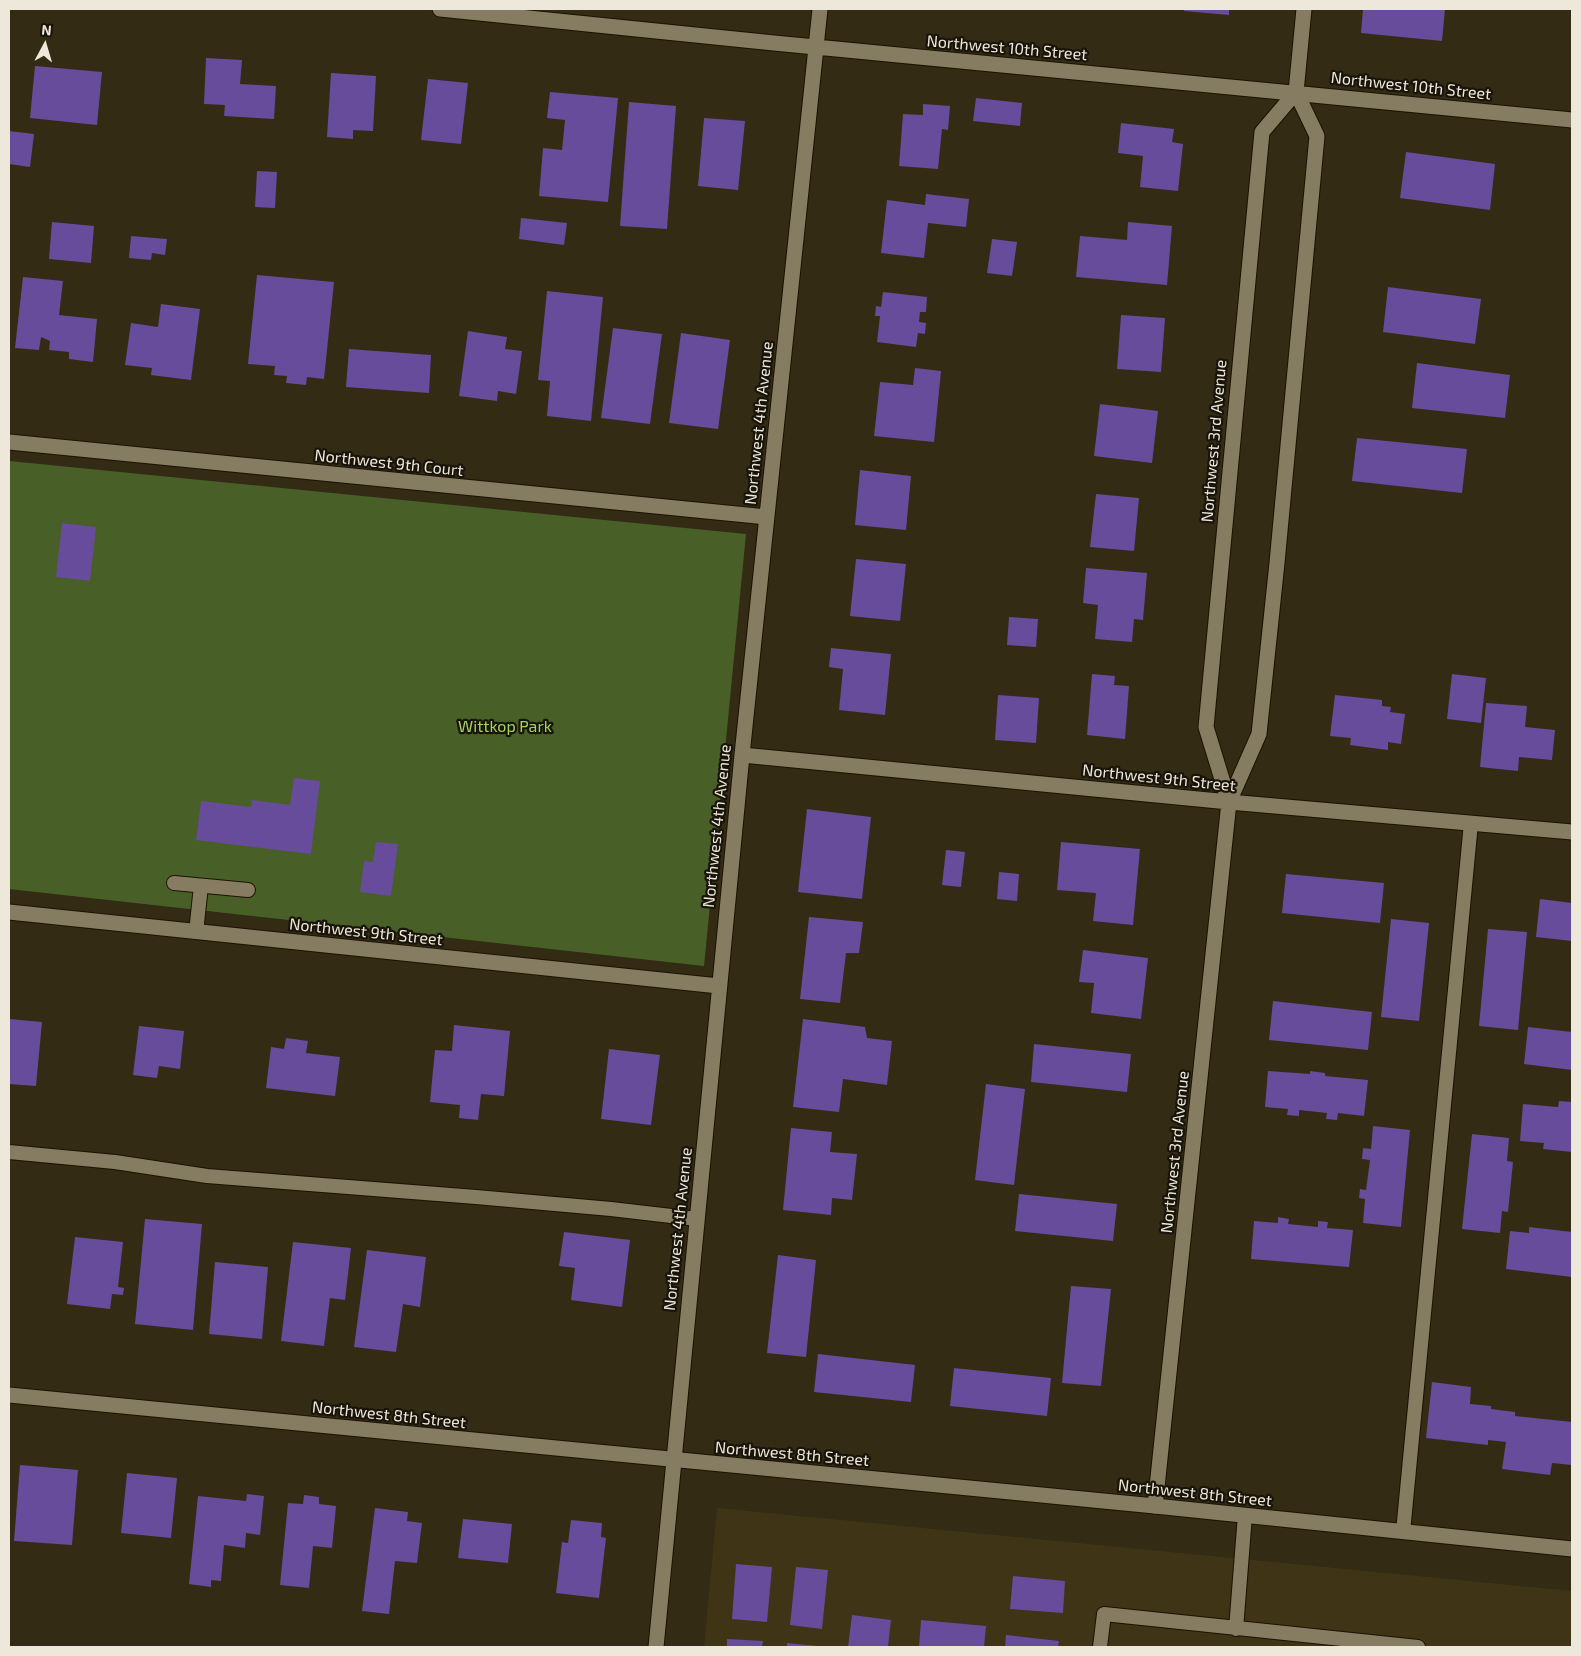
<!DOCTYPE html>
<style>
body{margin:0}
#map{position:relative;width:1581px;height:1656px;overflow:hidden;background:#342b14;font-family:"Exo 2",sans-serif}
canvas{display:block}
.frame{position:absolute;inset:0;border:10px solid #ede8da;pointer-events:none}
.north{position:absolute;left:20px;top:20px;width:50px;height:50px;-webkit-text-stroke:4px #18140a;paint-order:stroke;rotate:6deg;font-size:14px;font-weight:700;line-height:20px;text-align:center;color:#ede8da}
.north::after{content:'';display:block;margin:auto;width:18px;height:22px;background:#ede8da;clip-path:polygon(50% 0,100% 100%,50% 72%,0 100%)}
</style>
<div id="map">
<canvas width="1581" height="1656"></canvas>
<div class="frame"></div>
<div class="north">N</div>
</div>
<script>
const ctx = document.querySelector('canvas').getContext('2d');
ctx.lineJoin = 'round';
function fill(path, color) { ctx.fillStyle = color; ctx.fill(path, 'evenodd'); }
function trace(path, color, width, dash) { ctx.strokeStyle = color; ctx.lineWidth = width; ctx.lineCap = dash ? 'butt' : 'round'; ctx.setLineDash(dash || []); ctx.stroke(path); }
function label(font, color, halo, rows, align = 'center') {
  ctx.font = font + ' "Exo 2",sans-serif'; ctx.lineWidth = 4.5; ctx.setLineDash([]); ctx.textBaseline = 'middle'; ctx.strokeStyle = halo; ctx.fillStyle = color; for (const [text, x, y, turn = 0] of rows) {
    ctx.save(); ctx.translate(x, y); ctx.rotate((+turn || 0) * Math.PI / 180); ctx.textAlign = isNaN(turn) ? turn : align; if (halo) ctx.strokeText(text, 0, 0); ctx.fillText(text, 0, 0); ctx.restore();
  }
}
fill(new Path2D(`
 M717 1508 1572 1591V1647H704Z`), '#3f3416');
fill(new Path2D(`
 M9 461 746 534 704 966 9 889Z`), '#485f28');
fill(new Path2D(`
 M1184 9H1229V15L1184 11Z
 M1363 9H1445L1442 41 1361 33Z
 M206 58 242 60 240 84 276 86 274 119 224 116 225 105 204 104Z
 M35 66 102 72 97 125 30 118Z
 M331 73 376 76 373 131 353 130V139L327 137Z
 M428 79 468 83 461 144 421 140Z
 M550 92 618 98 608 202 539 196 543 148 562 150 565 120 547 118Z
 M976 98 1022 103 1020 126 973 121Z
 M629 102 676 106 667 229 620 226Z
 M923 104 950 106 948 130 942 129 938 169 899 166 903 114 923 115Z
 M704 118 745 121 738 190 698 186Z
 M1121 123 1174 129 1172 142 1183 144 1178 191 1140 187 1143 156 1118 153Z
 M9 131 34 134 30 167 9 164Z
 M1406 152 1495 164 1490 210 1400 198Z
 M257 171 277 172 275 208 255 207Z
 M926 194 969 199 966 227 928 223 924 258 881 253 887 200 925 205Z
 M521 218 567 223 564 245 519 239Z
 M52 222 94 226 91 263 49 259Z
 M1128 222 1172 226 1167 285 1076 277 1080 236 1127 240Z
 M131 236 167 239 165 255 152 253 151 260 129 258Z
 M992 239 1017 242 1012 276 987 273Z
 M257 275 334 282 324 379 307 377 306 385 286 383 287 376 274 375 275 366 248 364Z
 M23 277 63 281 59 315 97 319 93 362 69 359V352L49 350 50 341 41 337 39 350 15 348Z
 M1388 287 1481 299 1475 344 1383 332Z
 M547 291 603 297 591 421 547 416 550 381 538 380Z
 M883 292 927 297 926 312H920L919 322 926 323 925 334 918 333 916 347 877 342 880 316H875L876 306 881 307Z
 M161 304 200 309 191 380 151 375 152 368 125 365 131 323 158 327Z
 M1121 315 1165 318 1161 372 1117 369Z
 M613 328 662 334 650 424 601 418Z
 M468 331 507 337 505 349 522 351 516 394 498 391 497 401 459 396Z
 M681 333 730 340 718 429 669 423Z
 M349 349 431 355 429 393 346 387Z
 M1417 363 1510 375 1505 418 1412 408Z
 M915 368 941 371 934 442 874 436 880 382 913 385Z
 M1100 404 1158 411 1152 463 1094 456Z
 M1357 438 1467 449 1462 493 1352 481Z
 M860 470 911 476 906 530 855 525Z
 M1096 494 1139 498 1134 551 1090 547Z
 M62 523 96 527 90 581 56 577Z
 M856 559 906 564 900 621 850 616Z
 M1086 568 1147 573 1143 620 1134 619 1132 642 1095 639 1098 605 1083 603Z
 M1009 617 1038 619 1036 647 1007 645Z
 M831 648 891 654 885 715 839 710 843 669 829 667Z
 M1092 674 1115 676 1114 685 1129 686 1125 739 1087 735Z
 M1452 674 1486 678 1481 723 1447 719Z
 M998 695 1039 698 1036 743 995 740Z
 M1335 695 1382 700V706L1391 707 1390 712 1405 714 1401 744 1388 742V750L1350 745 1351 738 1330 736Z
 M1486 703 1527 706 1525 727 1555 730 1552 760 1519 757 1518 771 1480 767Z
 M294 778 320 781 311 854 196 840 201 801 251 807 252 800 290 805Z
 M807 809 871 817 862 899 798 892Z
 M376 842 398 844 391 896 360 892 364 861 373 862Z
 M1061 842 1140 849 1133 925 1093 921 1096 893 1057 890Z
 M946 850 965 852 961 887 942 885Z
 M999 872 1019 874 1017 901 997 899Z
 M1286 874 1384 883 1380 923 1282 913Z
 M1540 899 1572 903V941L1536 937Z
 M809 917 863 922 859 953H846L840 1003 800 999Z
 M1391 919 1429 923 1419 1021 1381 1017Z
 M1488 929 1527 932 1518 1030 1479 1026Z
 M1083 950 1148 958 1141 1019 1091 1013 1094 983 1079 982Z
 M1273 1001 1372 1012 1368 1050 1269 1040Z
 M9 1019 42 1022 36 1086 9 1084Z
 M803 1019 865 1027 867 1038 892 1041 887 1085 843 1079 839 1112 793 1107Z
 M454 1025 510 1031 504 1096 481 1094 478 1120 459 1118 460 1105 430 1102 435 1050 452 1051Z
 M139 1026 184 1031 180 1069 159 1066 157 1078 133 1075Z
 M1528 1027 1572 1032V1070L1524 1064Z
 M286 1038 308 1041 306 1053 340 1057 335 1096 266 1088 271 1047 284 1049Z
 M1034 1044 1131 1054 1127 1092 1031 1082Z
 M609 1049 660 1055 651 1125 601 1119Z
 M1268 1071 1310 1074V1071L1325 1073V1076L1368 1080 1364 1116 1338 1113 1337 1120 1326 1119 1327 1113 1299 1110V1116L1287 1115 1288 1109 1265 1107Z
 M986 1084 1025 1089 1014 1185 975 1180Z
 M1559 1101 1572 1102V1152L1543 1149 1544 1143 1520 1141 1523 1104 1558 1107Z
 M1373 1126 1410 1130 1401 1227 1363 1223 1365 1199 1359 1198 1360 1189 1366 1190 1370 1160 1362 1159 1363 1148 1371 1149Z
 M791 1128 832 1132 830 1152 857 1154 852 1200 832 1198 831 1215 783 1210Z
 M1472 1134 1509 1138 1507 1161 1513 1162 1508 1212 1502 1211 1500 1233 1462 1229Z
 M1019 1194 1117 1204 1113 1241 1015 1231Z
 M1278 1217 1289 1219 1288 1224 1318 1227V1221L1328 1222 1327 1228 1353 1230 1349 1267 1251 1259 1254 1221 1278 1223Z
 M145 1219 202 1224 193 1330 135 1324Z
 M1529 1227 1572 1232V1277L1506 1269 1510 1231 1529 1233Z
 M564 1232 630 1240 622 1307 571 1300 575 1268 559 1266Z
 M75 1237 123 1242 118 1287 124 1288 123 1295 112 1294 110 1309 67 1304Z
 M293 1242 351 1248 345 1300 330 1298 324 1346 281 1341Z
 M367 1250 426 1257 420 1307 403 1304 396 1352 354 1347Z
 M778 1255 816 1260 806 1357 767 1353Z
 M215 1262 268 1267 262 1339 209 1334Z
 M1071 1286 1111 1289 1101 1386 1062 1383Z
 M818 1354 915 1365 911 1402 814 1392Z
 M954 1368 1051 1378 1047 1416 950 1406Z
 M1432 1382 1471 1387 1470 1404 1491 1406V1409L1515 1412V1416L1572 1422V1465L1552 1463 1550 1475 1502 1469 1506 1442 1488 1440V1445L1426 1438Z
 M20 1465 78 1470 72 1545 14 1541Z
 M127 1473 177 1478 171 1538 121 1533Z
 M247 1494 264 1496 260 1535 246 1533 245 1548 224 1545 221 1581 211 1580V1587L189 1584 198 1496 246 1501Z
 M304 1495 319 1497V1504L336 1506 332 1548 313 1546 309 1588 280 1585 288 1503 303 1504Z
 M375 1508 408 1512 407 1521 422 1523 417 1563 395 1561 389 1614 362 1611Z
 M463 1519 512 1524 508 1563 458 1558Z
 M571 1520 602 1523 601 1537 606 1538 599 1598 556 1593 562 1542 568 1543Z
 M736 1564 772 1567 767 1622 732 1619Z
 M796 1567 828 1570 822 1629 790 1625Z
 M1013 1576 1065 1581 1063 1613 1010 1609Z
 M852 1615 891 1620 888 1647H848Z
 M921 1620 986 1626 984 1647H919Z
 M1006 1635 1059 1641 1058 1647H1005Z
 M727 1639 763 1641 762 1647H727Z
 M787 1643 818 1646V1647H787Z`), '#664c9a');
const lane = new Path2D(`
 M174 883 248 890
 M196 932 201 886
 M9 1152 115 1162 207 1176 476 1197 611 1209 697 1219
 M1403 1532 1471 823
 M1236 1629 1245 1515
 M1100 1647 1104 1614 1418 1647`);
const street = new Path2D(`
 M440 9 774 43 1572 120
 M9 442 767 517
 M742 755 1229 802 1572 832
 M1229 802 1206 727 1262 132 1296 92
 M9 912 719 986
 M1155 1506 1229 802 1259 734 1277 563 1317 136 1296 92 1304 9
 M656 1647 742 755 820 9`);
const secondary = new Path2D(`
 M9 1395 1155 1506 1572 1549`);
trace(lane, '#1b1300', 16);
trace(street, '#1b1300', 17);
trace(secondary, '#1b1300', 17);
trace(lane, '#857c62', 14);
trace(street, '#857c62', 15);
trace(secondary, '#857c62', 15);
label('16px', '#ede8da', '#18140a', [
 ["Northwest 10th Street",1007,48,5],
 ["Northwest 10th Street",1411,86,6],
 ["Northwest 4th Avenue",759,423,-84],
 ["Northwest 3rd Avenue",1214,441,-85],
 ["Northwest 9th Court",389,463,6],
 ["Northwest 9th Street",1159,778,6],
 ["Northwest 4th Avenue",717,826,-84],
 ["Northwest 9th Street",366,932,6],
 ["Northwest 3rd Avenue",1175,1152,-84],
 ["Northwest 4th Avenue",678,1229,-84],
 ["Northwest 8th Street",389,1415,6],
 ["Northwest 8th Street",792,1454,5],
 ["Northwest 8th Street",1195,1493,6]
]);
label('16px', '#a5d561', '#18140a', [
 ["Wittkop Park",505,727]
]);
</script>
